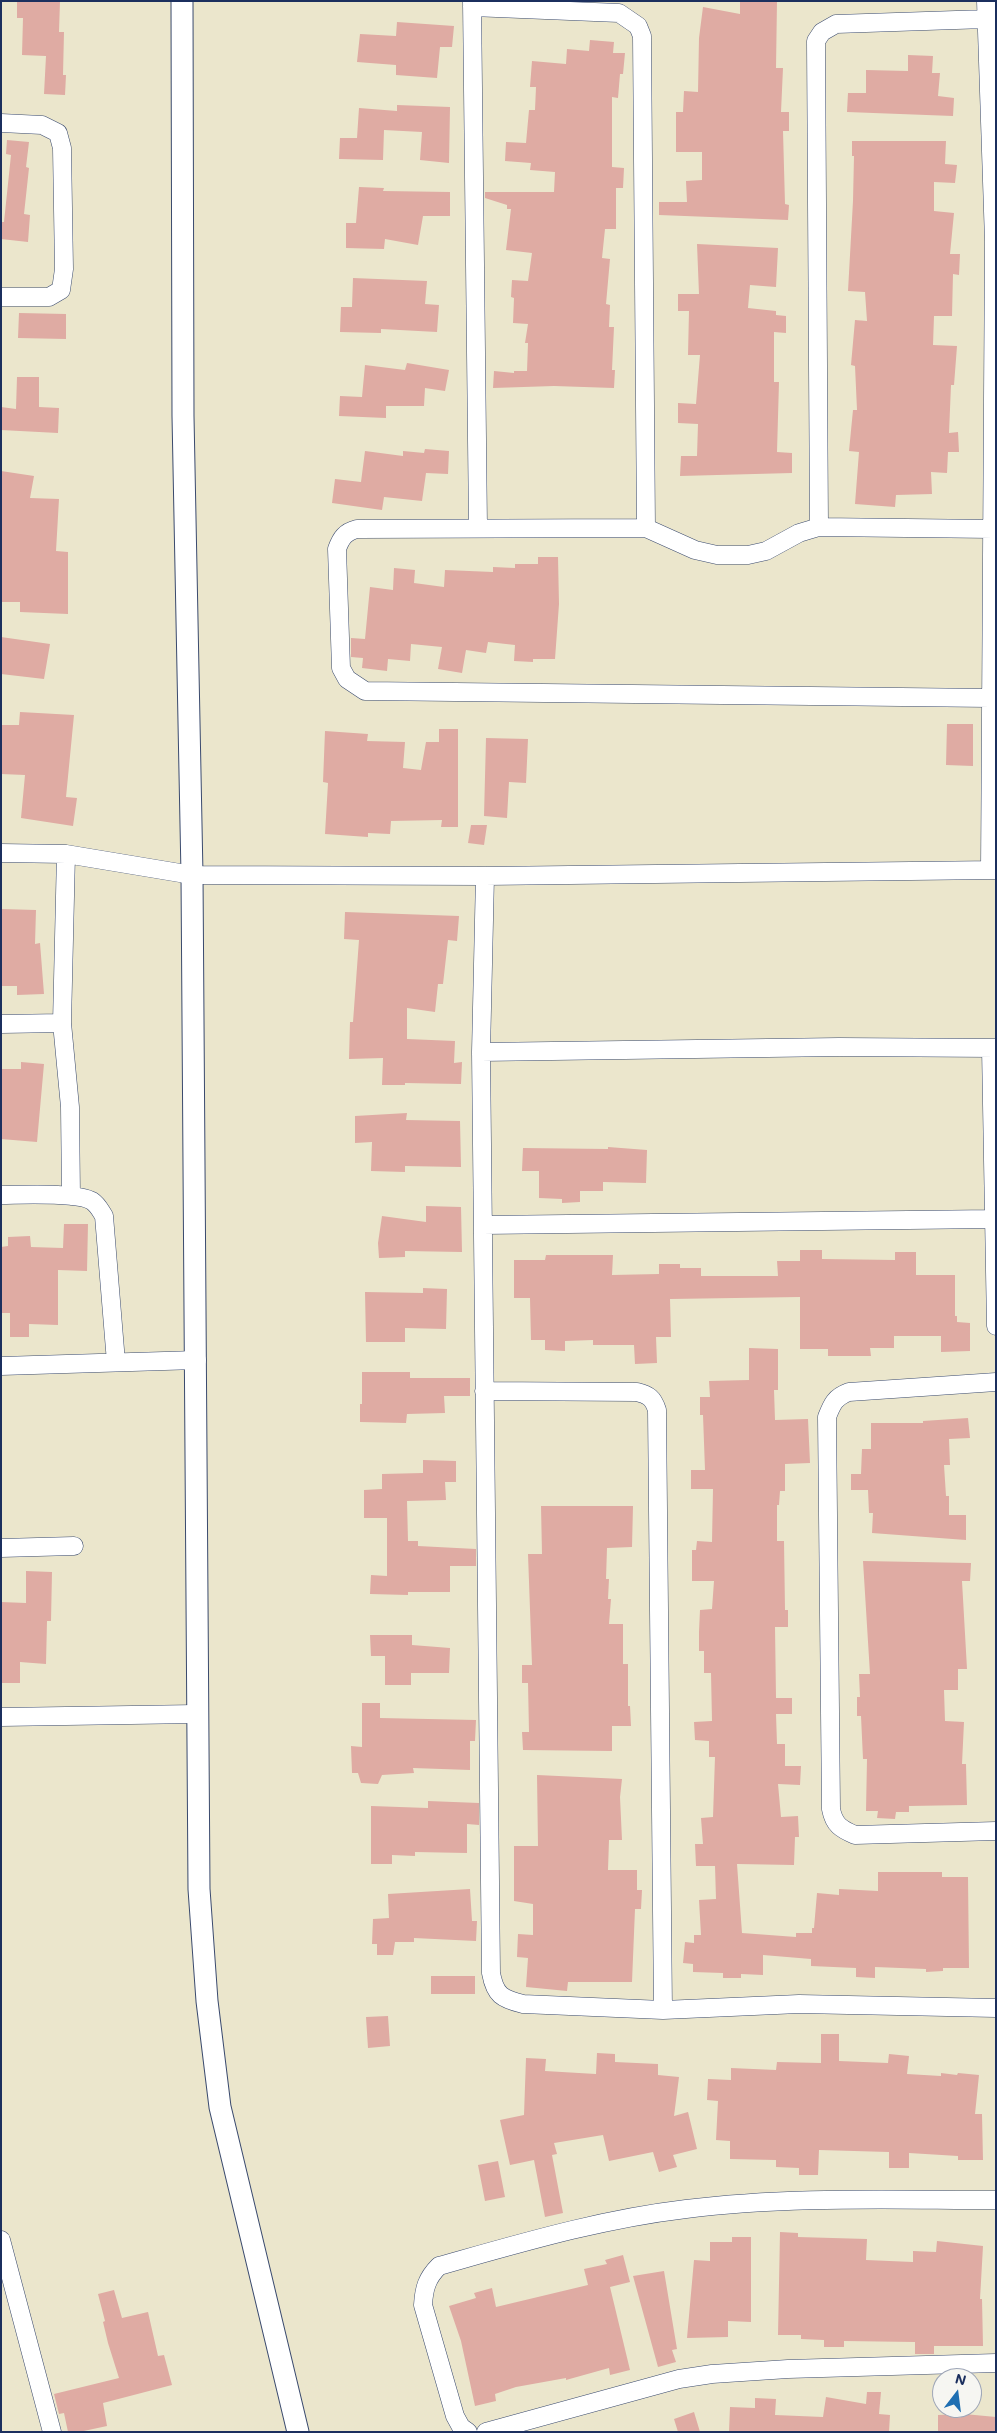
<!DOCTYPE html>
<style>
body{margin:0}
#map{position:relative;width:997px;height:2433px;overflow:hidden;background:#ebe6cc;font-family:Mali,sans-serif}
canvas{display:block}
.frame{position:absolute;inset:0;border:2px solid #1b2f5e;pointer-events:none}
.north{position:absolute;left:932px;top:2368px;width:50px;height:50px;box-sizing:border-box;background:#f6f6f2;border:1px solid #9ea6b7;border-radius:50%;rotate:15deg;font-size:14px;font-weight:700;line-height:20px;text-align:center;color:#1b2f5e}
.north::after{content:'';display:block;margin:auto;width:18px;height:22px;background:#1f6fb2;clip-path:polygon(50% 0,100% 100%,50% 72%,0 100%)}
</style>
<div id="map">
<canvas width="997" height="2433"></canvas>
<div class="frame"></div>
<div class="north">N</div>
</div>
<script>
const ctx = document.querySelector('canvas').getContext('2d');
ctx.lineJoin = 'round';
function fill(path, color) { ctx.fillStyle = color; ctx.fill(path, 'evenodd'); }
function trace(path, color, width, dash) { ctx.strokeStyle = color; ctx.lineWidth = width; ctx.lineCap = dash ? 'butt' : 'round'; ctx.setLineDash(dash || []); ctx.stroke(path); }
fill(new Path2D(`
 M17 1H60L59 32H64L63 75H66L65 95 44 94 46 56 22 55 23 18H17Z
 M740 1H777L776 68H783L781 112H789V131H783L785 204 789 205 788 220 659 215V202H687L686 181 702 180V152H676V112H683L684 91 698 92 699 38 703 7 740 14Z
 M397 22 454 26 452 47H440L437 78 396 75V65L357 62 360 34 396 36Z
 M590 40 614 42 613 53H625L623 74H620L618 98 612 97V167L624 168 623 188H616V229H605L602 258 610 259 606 304 610 305 609 327H614L612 370H615L614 388 554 386 493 388 494 371 514 373V371H527L528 343H525L528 324 513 323 514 298 511 297 512 280 528 281 532 253 506 250 511 209H507V205L485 198V192H554L555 172 530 170 531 163 505 161 506 142 526 143 529 110H535L536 87H530L532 61 566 64 567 49 589 51Z
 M908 55 933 56 932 73H940L938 96 954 98 953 116 847 112 848 93H866V70L908 71Z
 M397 105 450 107 449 163 420 160 422 132 384 130 383 160 339 159 340 138H357L359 108 397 111Z
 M7 140 29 142 26 167 29 168 24 214 30 215 28 242 1 239V222H4L11 155 6 154Z
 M852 141H946L945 164 957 165 955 183 934 182V211L954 213 950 254H960L959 275 953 274 952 316H934L933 345 957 346 954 385H951L949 433 958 432 959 452H948L947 473 931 472 932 494 896 495 895 507 855 504 859 452 849 451 853 410H857L855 366 851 365 855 320 867 321 865 292 848 291 853 201 854 156H852Z
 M359 187 384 188 383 191 450 192V216H423L418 245 385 239 384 249 346 248V223H356Z
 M697 244 778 248 776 287 750 285 748 308 776 311V315L786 316V333L774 332V382H779L777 452 792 453V473L680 476 681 456H697L698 424 678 423V403L696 404 700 355H688L689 311H678V294H699Z
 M353 278 427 281 425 304 439 305 437 332 381 329V333L340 332 341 307H352Z
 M19 313 66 314V339L18 338Z
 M407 363 449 370 445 391 425 388 424 406H386V418L339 416 340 396 362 397 365 365 405 370Z
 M17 377H39V407L59 408 58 433 1 430V407L16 409Z
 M425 449 449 451 448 474 426 473 422 501 384 497 382 510 332 503 335 479 361 482 365 451 403 456V451L424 453Z
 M1 471 34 476 30 498 59 499 56 551 68 552V614L20 612V602H1Z
 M538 557H558L559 604 555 659H533V662L514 661 515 645 488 642 486 653 466 650 462 673 438 669 442 647 411 644 410 661 388 659 387 671 362 668 363 658 351 657V638L365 639 370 587 393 590 394 568 415 570 414 583 444 587 445 570 493 572V567L515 568V564H538Z
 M1 637 50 644 44 679 1 674Z
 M20 712 74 715 66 797 77 798 73 826 21 818 25 775 1 774V725H19Z
 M947 724H973V766L946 765Z
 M439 729H458V827H441L442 820 391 821 390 834 368 833V837L325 834 328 783 323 782 325 731 368 734 367 741 405 742 403 768 421 770 426 742H439Z
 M486 738 528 739 526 783 509 782 507 818 484 816Z
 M471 825H487L484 845 468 843Z
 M1 909 36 910 35 944 40 943 44 994 17 995V986H1Z
 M345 912 459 916 457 941 448 940 443 984H438L435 1012 407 1008V1039L455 1041 454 1063 462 1062 461 1084 405 1083V1085H382L383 1058 349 1059 350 1022H353L359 940 344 939Z
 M21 1062 44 1064 37 1142 1 1139V1069H21Z
 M407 1113 406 1120 460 1121 461 1167 405 1166V1172L371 1171 372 1142 355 1143V1116Z
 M608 1147 647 1150 646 1183 603 1182V1191H580V1202L562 1203V1199L539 1198V1171H522L523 1148 608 1149Z
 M426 1206 461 1207 462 1252 405 1251V1257L379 1258 378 1243 382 1216 426 1222Z
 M64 1224H88L87 1271 58 1270V1325L29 1324V1337H10V1313H1V1247L8 1246V1237L30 1236 31 1247 63 1248Z
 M800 1250H822V1259L895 1260V1252H916V1275H955V1316H957V1322L970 1323V1351L941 1352V1336H894V1348H870L871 1356H828V1349H800V1297L670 1299 671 1337H656L657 1363 635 1364 634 1345H593V1340L565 1341V1351L545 1350V1340H531L530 1298H514V1260H545L546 1255H613L612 1275 659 1274V1264H680V1268H701V1276H778L777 1261H800Z
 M423 1288 447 1289 446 1329 405 1328V1342H366L365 1292 423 1293Z
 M749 1348 778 1349V1390H774L775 1420 808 1419 810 1463 785 1464V1491H780L779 1505H777V1541H784L785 1610H788V1627H775L776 1698H792V1714H776L777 1744H785V1766H801L800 1785 778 1784 781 1817 798 1816 799 1837H795L794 1865 737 1864 742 1933 796 1937V1933H812V1928H814L817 1893 839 1895V1889L878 1891V1872H942V1877H968L969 1968H943V1971L926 1972V1969L875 1967V1978L856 1977V1968L811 1966V1959L763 1955V1975L741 1974V1978H723V1973L693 1972V1964L683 1963 685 1942 694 1943V1935H701L699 1900 716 1899 715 1866H696L695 1844H703L701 1818 713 1817 715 1757H709V1741L695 1740 694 1722 712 1721 711 1673H704V1651H699V1632L700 1610 712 1609 714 1581H692V1550H696L697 1541 712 1542 713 1489H691V1470H705L703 1415H700V1397H710L709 1381 749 1380Z
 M362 1372H410V1378H470V1396H444L445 1413 407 1414 406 1423 360 1422V1404H362Z
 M968 1418 970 1438 949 1439 950 1465H944L946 1496H949V1515H966V1540L872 1533 873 1513H869L868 1490H851V1474H861L862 1449H871V1423H923V1421Z
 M423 1460 456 1461V1482H445L446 1500 407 1501 408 1541H418V1546L476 1549V1566H450V1592H408V1595L370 1594 371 1575 387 1576V1518H364V1490L382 1489V1474L423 1473Z
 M541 1506H633L632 1547 607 1548 606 1579H609L608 1599H611L609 1624H623V1664H628V1706H630L631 1726H612V1751L523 1750 522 1732H529L528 1683H522V1665H532L528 1554H542Z
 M863 1561 971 1563 970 1581H962L967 1669H958V1690H944L945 1721 964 1722 962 1764H966L967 1805 909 1806V1812H896L895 1819 877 1818 878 1811H866L867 1759H863L861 1716H857V1697H860L859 1674H870Z
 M26 1571 52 1572 51 1621H47L46 1664 20 1662V1683H1V1602L26 1603Z
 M370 1635H412V1645L450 1648 449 1673H411V1685H385V1656H371Z
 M362 1703H380V1718L476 1720 475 1741H470V1770L413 1768 414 1773 382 1775 378 1784 361 1783 358 1773H352L351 1746 362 1747Z
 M537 1775 622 1779 620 1797 622 1840H609L608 1870H637V1890H642L641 1909H635L632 1982H568L567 1991 526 1987 528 1958 517 1957 518 1934 533 1935V1904L514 1901V1846H538Z
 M428 1801 479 1803V1825L467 1824V1853L415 1852V1856L392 1855V1864H371V1806L428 1808Z
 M470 1889 472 1921H477L476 1941 414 1938V1942H395L393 1955H377V1944H372L373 1919 389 1918 388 1894Z
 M431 1976H475V1994H431Z
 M388 2016 390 2046 368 2048 366 2017Z
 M821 2034H839V2061L888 2063 889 2054 909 2056 907 2074 941 2076V2073L957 2075 958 2073 979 2075 975 2114H982L983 2160H958V2156L909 2153V2168H889V2152L819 2150 818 2175H799V2168L776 2167V2160L730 2159V2141L716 2140 718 2101 707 2100 708 2079 731 2080V2068L776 2070 777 2062 821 2063Z
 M597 2053 615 2054V2062L658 2064V2075L679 2077 674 2116 688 2112 697 2149 673 2155 677 2167 659 2172 653 2152 609 2161 603 2135 554 2143 557 2154 552 2155 563 2213 545 2217 534 2160 510 2165 500 2120 524 2115 526 2058 546 2059 545 2071 596 2074Z
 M498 2161 505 2197 485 2201 478 2165Z
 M780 2232 798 2233V2237L867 2239 866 2260 913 2262V2251L936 2252 937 2241 983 2246 980 2299H982L983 2346H934V2354H915V2342L844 2341V2347H824V2340L801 2339V2335H778Z
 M732 2237H751V2322L728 2321V2337L687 2338 694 2260 710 2261V2242H732Z
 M623 2255 630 2282 610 2287 630 2370 610 2375 609 2368 566 2380V2378L516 2387 495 2394 496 2401 475 2406 461 2341 449 2306 476 2298 474 2293 492 2288 496 2307 588 2285 584 2269 607 2264 605 2260Z
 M664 2271 677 2349 672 2350 676 2362 658 2367 633 2276Z
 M114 2290 122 2318 148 2312 158 2356 164 2355 172 2385 103 2403 107 2426 79 2432H68L64 2413 59 2414 54 2394 119 2378 108 2343 103 2322 105 2321 98 2294Z
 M867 2392H881L879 2414 890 2415 889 2432H729L730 2407 755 2408V2398L776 2399 775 2415 823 2417 826 2397 866 2404Z
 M694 2412 700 2432H678L674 2419Z
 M964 2414 996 2417V2432H938V2415Z`), '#dfaba3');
const minor = new Path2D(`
 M472 1 478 527
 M986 1 994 241 990 870
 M472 7 619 13 638 26 642 36 646 528
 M1 123 42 125 58 133 62 148 64 269 61 290 49 297H1
 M819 527 816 41 822 32 836 24 986 19
 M990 698 365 691 347 679 341 668 337 549C341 538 345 532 357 529L646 528 695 550 717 555H748L766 551 799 533 819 527 993 529
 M1 853 66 854 192 875 485 876 996 870
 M66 854 62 1023 70 1107 71 1196
 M485 876 481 1052 491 1973C495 1995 502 1999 523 2004L663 2010 799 2004 996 2008
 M1 1024 62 1023
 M991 1048 996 1326
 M481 1052 839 1047 996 1048
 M1 1195C21 1195 77 1192 92 1201 98 1205 100 1210 104 1216L116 1362
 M483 1225 993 1219
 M1 1366 197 1360
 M996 1382 849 1392C835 1397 832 1404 827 1417L831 1809C834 1825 841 1829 855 1835L996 1831
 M484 1391 637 1392C649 1395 653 1398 657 1410L663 2010
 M1 1548 74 1546
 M1 1717 196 1714
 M1 2240 52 2432
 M468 2432 461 2427 455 2416 423 2305C424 2288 427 2278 439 2266 521 2243 601 2219 686 2209 788 2196 893 2200 996 2200
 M486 2432 679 2379 712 2374 788 2369 996 2363`);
const tertiary = new Path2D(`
 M182 1 183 416 192 875 199 1889 207 2001 220 2107 298 2432`);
trace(minor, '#3a4a6e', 19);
trace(tertiary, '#3a4a6e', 23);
trace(minor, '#fff', 18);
trace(tertiary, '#fff', 21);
</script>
